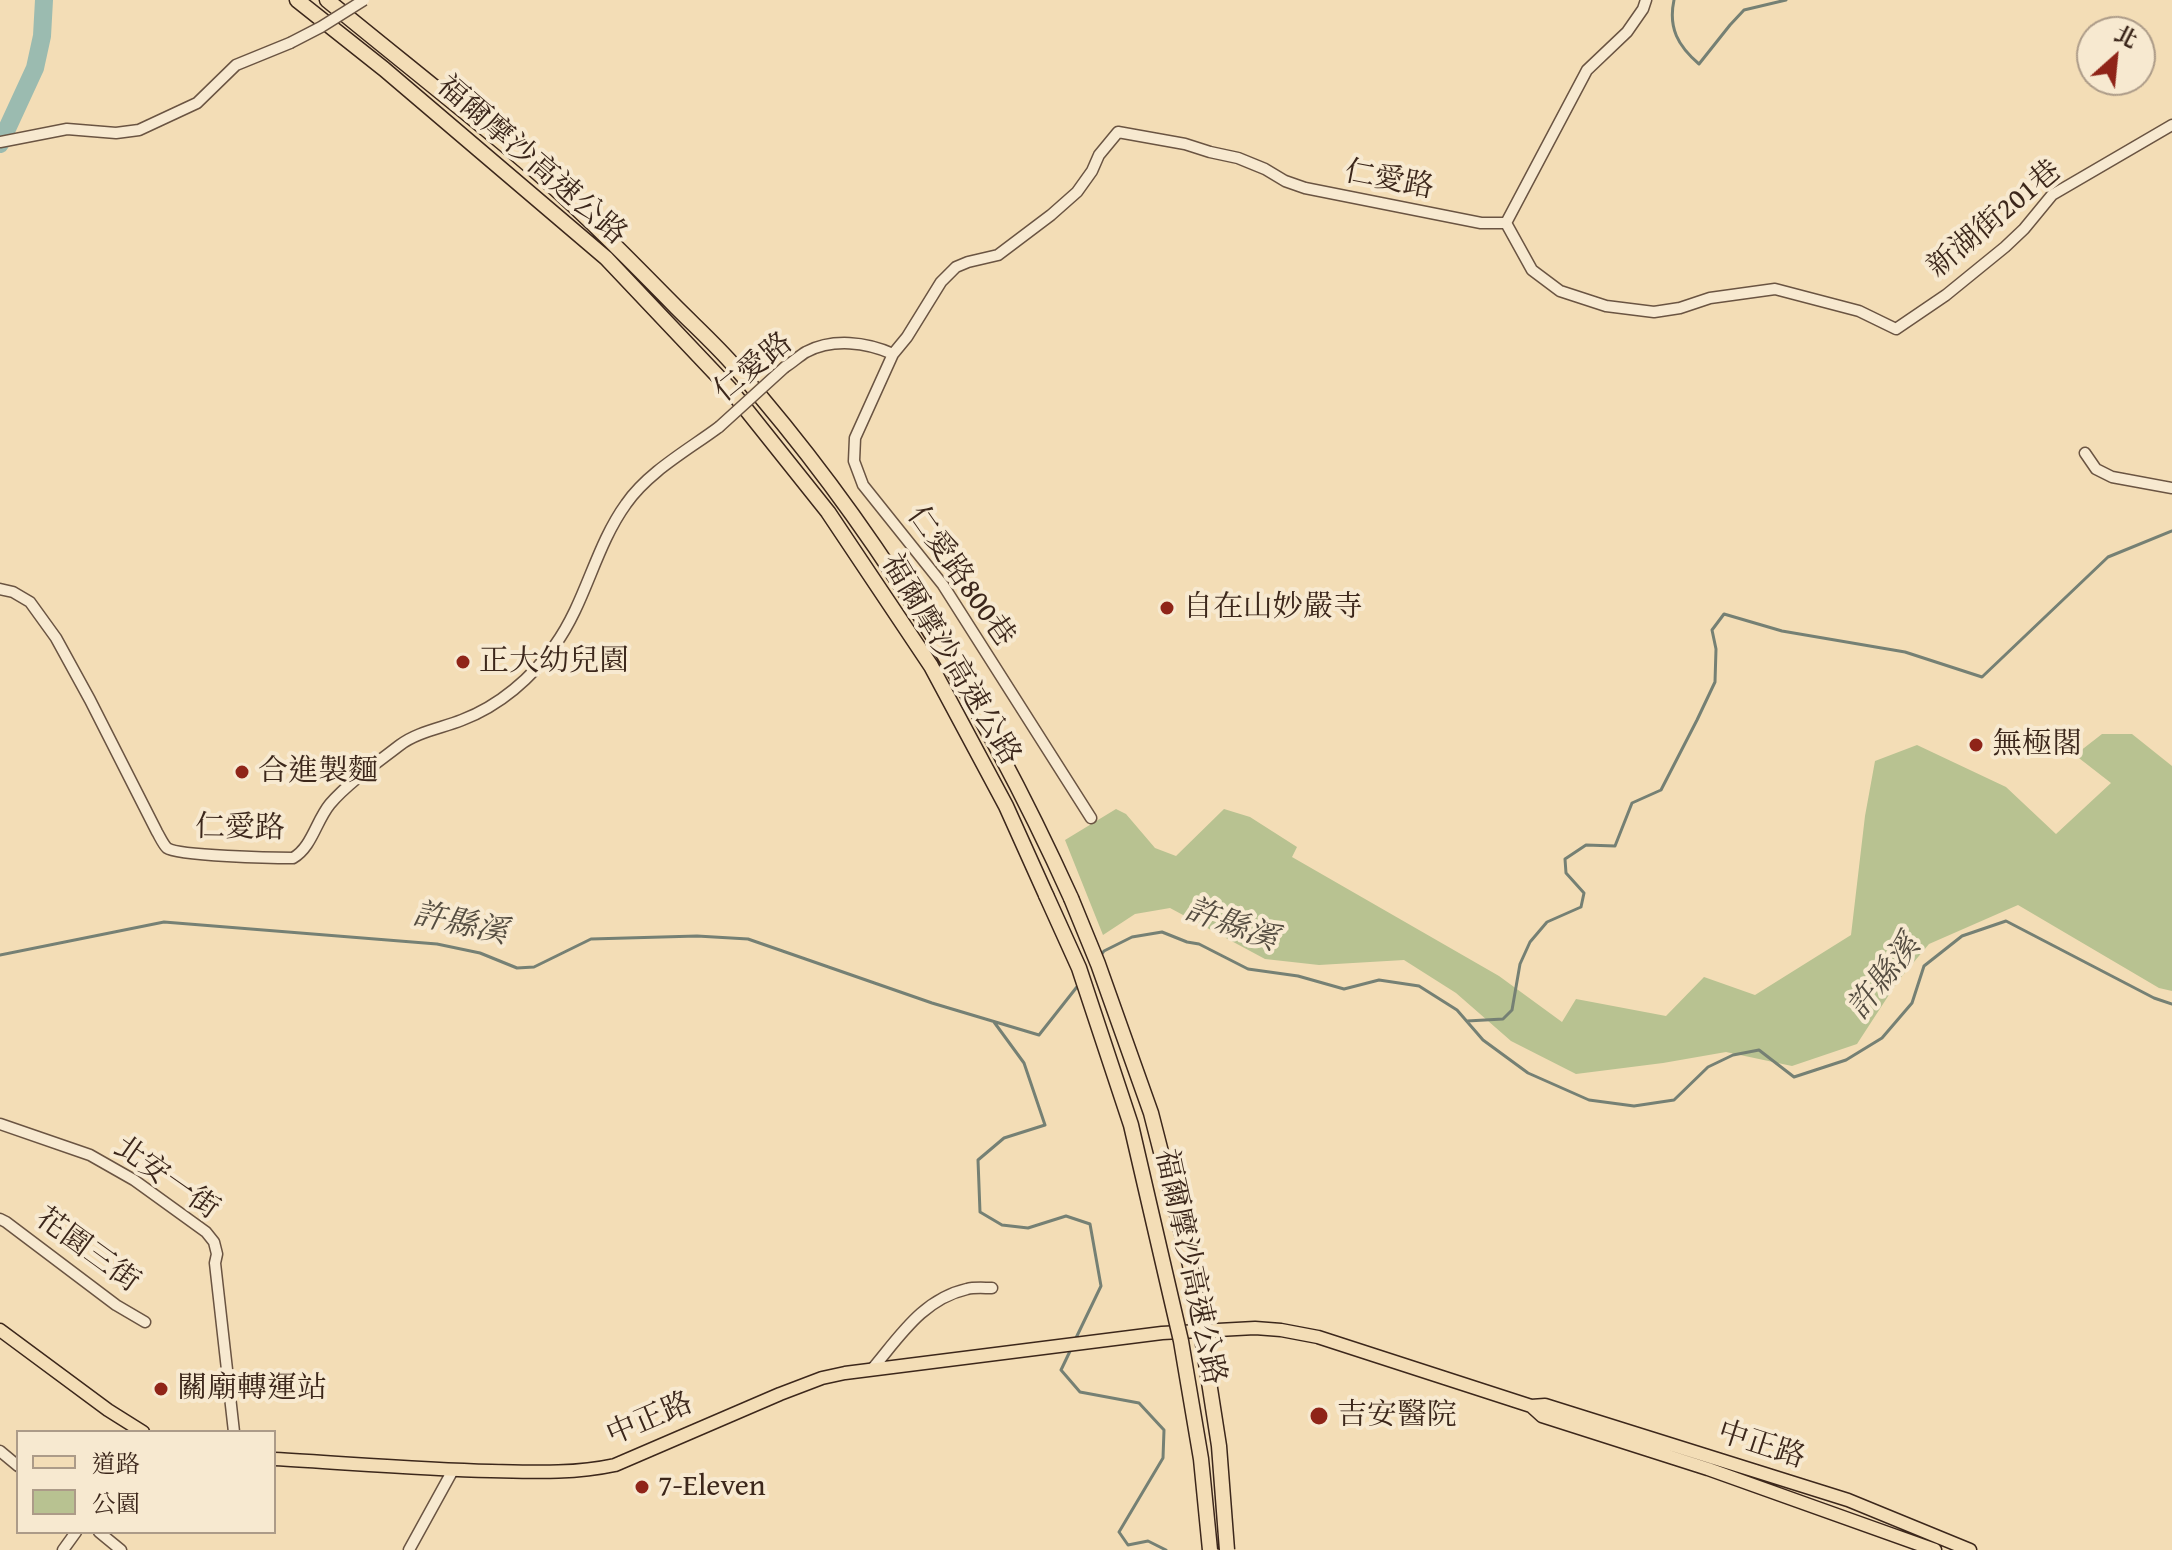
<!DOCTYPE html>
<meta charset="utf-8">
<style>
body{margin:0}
#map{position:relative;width:2172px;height:1550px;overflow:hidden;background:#f3ddb6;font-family:"Gentium Book Plus","Noto Serif TC",serif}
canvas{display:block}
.legend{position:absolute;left:16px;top:1430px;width:260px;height:104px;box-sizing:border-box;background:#f7e9d0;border:2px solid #ac9b88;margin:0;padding:10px 14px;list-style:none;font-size:24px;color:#3c271b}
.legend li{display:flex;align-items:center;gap:16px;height:40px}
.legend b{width:40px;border:2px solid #ac9b88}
.north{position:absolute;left:2076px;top:16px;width:80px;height:80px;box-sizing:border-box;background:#f7e9d0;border:2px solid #ac9b88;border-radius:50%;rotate:27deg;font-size:22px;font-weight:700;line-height:32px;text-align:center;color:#3c271b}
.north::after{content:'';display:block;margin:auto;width:28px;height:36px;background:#8f2418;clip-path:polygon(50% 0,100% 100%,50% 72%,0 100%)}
</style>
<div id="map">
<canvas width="2172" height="1550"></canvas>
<ul class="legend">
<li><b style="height:10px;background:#f3ddb6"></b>道路</li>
<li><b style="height:22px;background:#b8c291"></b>公園</li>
</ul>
<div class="north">北</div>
</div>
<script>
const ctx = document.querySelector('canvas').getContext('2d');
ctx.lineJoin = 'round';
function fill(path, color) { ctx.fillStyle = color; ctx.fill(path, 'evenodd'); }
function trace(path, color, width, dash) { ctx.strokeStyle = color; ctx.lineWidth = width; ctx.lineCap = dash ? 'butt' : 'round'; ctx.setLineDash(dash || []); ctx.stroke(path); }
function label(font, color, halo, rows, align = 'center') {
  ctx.font = font + ' "Gentium Book Plus","Noto Serif TC",serif'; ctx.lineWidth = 8; ctx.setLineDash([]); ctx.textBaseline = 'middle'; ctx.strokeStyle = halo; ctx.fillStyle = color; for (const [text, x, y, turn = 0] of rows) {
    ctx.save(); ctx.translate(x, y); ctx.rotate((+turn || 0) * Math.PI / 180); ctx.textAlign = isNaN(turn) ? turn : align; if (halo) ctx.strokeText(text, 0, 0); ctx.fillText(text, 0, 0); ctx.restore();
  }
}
fill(new Path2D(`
 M2102 734H2132L2172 766V991L2159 988 2018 905 1929 944 1898 981 1857 1044 1792 1066 1726 1052 1663 1063 1576 1074 1511 1041 1456 993 1404 960 1319 965 1265 959 1170 908 1135 914 1103 935 1065 840 1116 809 1126 814 1155 848 1176 856 1224 809 1250 817 1297 847 1292 857 1499 976 1562 1022 1576 999 1666 1016 1704 977 1755 995 1851 935 1865 816 1875 761 1917 745 2006 787 2056 834 2111 783 2075 755Z`), '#b8c291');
trace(new Path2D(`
 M1674 0C1668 28 1678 46 1699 64L1730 25 1744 10 1786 0
 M0 955 164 922 437 944 480 953 517 968 534 967 591 939 697 936 748 939 932 1003 1039 1035 1080 983
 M1099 958 1104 951 1132 937 1162 932 1187 942 1199 944 1248 969 1298 976 1344 989 1379 980 1419 986 1457 1010 1483 1040 1528 1073 1589 1100 1634 1106 1674 1100 1708 1067 1733 1055 1759 1050 1794 1077 1846 1060 1882 1038 1912 1003 1924 966 1962 936 2006 921 2154 998 2172 1004
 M1467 1021 1503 1019 1512 1010 1520 964 1530 942 1547 922 1581 907 1584 893 1566 873 1565 859 1586 845 1615 846 1632 803 1661 790 1697 720 1715 682 1716 649 1712 630 1724 614 1782 631 1905 652 1982 677 2108 557 2172 531
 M994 1022 1024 1063 1045 1125 1004 1138 978 1160 980 1212 1002 1225 1028 1228 1066 1216 1090 1224 1101 1286 1075 1340
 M1072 1347 1061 1370 1080 1392 1139 1403 1164 1430 1163 1458 1119 1532 1128 1545 1148 1541 1166 1550`), '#758074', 3);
trace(new Path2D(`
 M0 144 35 68 42 36 44 0`), '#9bbbb0', 18);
const minor = new Path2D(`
 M0 142 67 129 116 133 139 130 197 103 236 65 290 43
 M1506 223 1532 270 1560 291 1606 306 1654 312 1680 308 1710 298 1775 289 1859 311 1896 329 1946 295 2005 247 2024 229 2052 195 2172 125
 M893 354 855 438 854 461 863 485 943 585 1091 818
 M785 367C792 363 799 356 806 352 833 338 866 342 893 354L907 337 941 282 956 267 968 262 998 255 1051 215 1077 192 1092 171 1099 155 1118 132 1185 144 1210 152 1238 158 1265 169 1285 181 1305 188 1481 223H1506L1587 70 1627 32 1643 9 1646 0
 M2085 453 2096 469 2112 477 2172 488
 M0 589 13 592 30 602 56 638 90 700 157 832C160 837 163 844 167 848 178 856 275 858 293 858 312 847 316 821 330 804 348 783 378 762 400 745 417 732 442 728 462 720 499 706 532 678 555 645 586 602 595 547 626 504 648 472 688 450 719 427
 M0 1124 90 1155 134 1180 206 1232 214 1242 217 1254 215 1263 234 1432
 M0 1219 6 1222 116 1305 145 1322
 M873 1368C900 1336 923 1299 967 1289 974 1287 984 1288 992 1288
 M0 1451 18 1466
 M99 1532 121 1550
 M63 1550 76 1532
 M409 1550 453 1470`);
const major = new Path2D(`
 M0 1330 108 1410 143 1432
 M1531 1406 1542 1416 1708 1469 1935 1550
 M274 1459C346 1463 419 1469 491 1471 533 1472 573 1474 615 1465L780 1394 822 1378 845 1373 1162 1333 1255 1328 1281 1330 1318 1337 1531 1406 1545 1405 1848 1500 1970 1550`);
const highway = new Path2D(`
 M297 0 384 69 606 258 729 388 828 512 931 666 1006 806 1046 895
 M327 0C388 50 450 99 510 149 569 198 623 253 677 308 697 328 718 347 736 368 875 526 985 708 1071 898`);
trace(minor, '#6a5442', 13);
trace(major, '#3c271b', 15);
trace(highway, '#3c271b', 17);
trace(minor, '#f7e9d0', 10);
trace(major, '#f3ddb6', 12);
trace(highway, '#f3ddb6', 14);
const minorBridge = new Path2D(`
 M290 43 321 27 364 0
 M719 427 785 367`);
const highwayBridge = new Path2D(`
 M1046 895 1079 968 1131 1125 1181 1341 1201 1459 1210 1550
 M1071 898 1098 964 1151 1113 1192 1273 1219 1446 1227 1550`);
trace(minorBridge, '#6a5442', 13, []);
trace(highwayBridge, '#3c271b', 17, []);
trace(minorBridge, '#f7e9d0', 10);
trace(highwayBridge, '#f3ddb6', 14);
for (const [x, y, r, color] of [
 [1167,608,8,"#8f2418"],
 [463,662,8,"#8f2418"],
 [1976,745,8,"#8f2418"],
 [242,772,8,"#8f2418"],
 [161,1389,8,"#8f2418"],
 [1319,1416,10,"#8f2418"],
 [642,1487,8,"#8f2418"]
]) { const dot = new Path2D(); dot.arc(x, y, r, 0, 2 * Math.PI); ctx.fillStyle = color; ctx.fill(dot); trace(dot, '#f7e9d0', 3); }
label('30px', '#3c271b', '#f7e9d0', [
 ["福爾摩沙高速公路",531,161,41],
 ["仁愛路",1389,181,11],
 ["新湖街201巷",1995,220,-40],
 ["仁愛路",754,368,-39],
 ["仁愛路800巷",960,577,55],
 ["福爾摩沙高速公路",950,660,59],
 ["仁愛路",240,829,1],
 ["北安一街",166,1179,35],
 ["花園三街",87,1251,36],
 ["福爾摩沙高速公路",1189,1267,78],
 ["中正路",650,1420,-23],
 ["中正路",1761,1446,18]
]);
label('30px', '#3c271b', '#f7e9d0', [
 ["自在山妙嚴寺",1183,608],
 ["正大幼兒園",479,662],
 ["無極閣",1992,745],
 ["合進製麵",258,772],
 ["關廟轉運站",177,1389],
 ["吉安醫院",1337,1416],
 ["7-Eleven",658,1487]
], 'left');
label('italic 32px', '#544c40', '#f7e9d0', [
 ["許縣溪",460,925,12],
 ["許縣溪",1231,926,20],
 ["許縣溪",1885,978,-52]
]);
</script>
